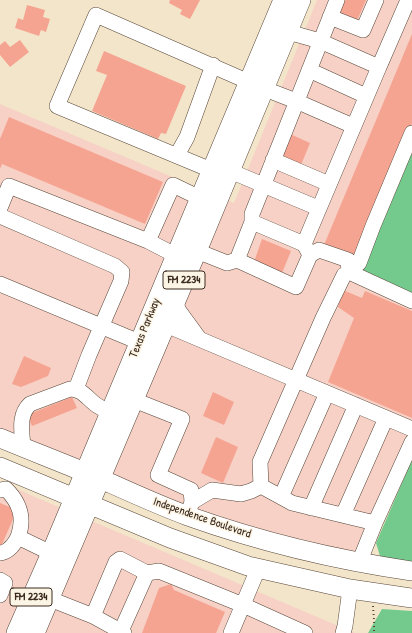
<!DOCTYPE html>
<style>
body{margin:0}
canvas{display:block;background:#f3e5ca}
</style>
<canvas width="412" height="633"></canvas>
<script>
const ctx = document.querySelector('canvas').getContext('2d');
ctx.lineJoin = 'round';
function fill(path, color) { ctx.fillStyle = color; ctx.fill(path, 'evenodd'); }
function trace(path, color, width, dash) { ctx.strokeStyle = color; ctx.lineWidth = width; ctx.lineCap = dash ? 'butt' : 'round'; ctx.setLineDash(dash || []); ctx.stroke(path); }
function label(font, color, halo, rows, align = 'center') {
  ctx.font = font + ' "Patrick Hand",sans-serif'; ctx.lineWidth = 3; ctx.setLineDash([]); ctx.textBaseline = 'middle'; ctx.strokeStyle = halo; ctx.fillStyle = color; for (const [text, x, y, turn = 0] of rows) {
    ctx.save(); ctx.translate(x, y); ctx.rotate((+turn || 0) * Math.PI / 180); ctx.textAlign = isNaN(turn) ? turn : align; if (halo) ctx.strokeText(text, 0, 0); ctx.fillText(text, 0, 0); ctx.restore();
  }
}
fill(new Path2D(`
 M317 0H412V432L359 552 340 553 216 517 0 429V104L234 203Z
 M0 482 355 633H0Z`), '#f7d1c6');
fill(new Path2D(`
 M412 147V296L358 273Z
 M412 460V564L393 561 380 556 376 543Z
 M382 609 412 611V633H368Z`), '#74c98d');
fill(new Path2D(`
 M170 0H200L190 19 180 14 182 10 169 3Z
 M344 0H366L356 23 338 14Z
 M27 5 45 10 43 17 50 19 46 32 41 30 39 36 15 28 18 18 23 20Z
 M412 34V123L355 259 324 245Z
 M20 40 29 52 10 67 0 55V45L5 41 10 47Z
 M104 51 186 86 166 134 161 133 158 139 92 111 107 75 96 71Z
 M9 117 163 182 145 224 2 164 0 169V139Z
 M288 133 310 143 301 165 278 156Z
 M262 239 291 251 282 273 256 262 255 259Z
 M343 290 362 298 365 291 412 311V418L328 382 354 318 338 307Z
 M24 356 51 368 48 376 21 387 12 384Z
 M213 392 234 402 224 425 203 416Z
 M72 397 77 408 32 426 27 415Z
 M216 437 238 447 223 483 201 473Z
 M0 503 17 510 0 549Z
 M171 584 174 590 225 612 216 633H142L159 588Z`), '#f6a492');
const minor = new Path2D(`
 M330 17 363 30 376 0
 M288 32 320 41 379 67 408 0
 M309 70 366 96
 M265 89 296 101 353 126
 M177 155 187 137 213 65
 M273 160 329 184
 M211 170 57 106 96 15 249 82
 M230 171 318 208
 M0 208 9 186 148 241
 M0 216 115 266 122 272 121 281 89 355 76 389
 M252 222V214L337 0
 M197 251 227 263 237 260 296 287 310 255 319 250 348 260 349 272
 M175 255 148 241 173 185 200 198
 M310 255 304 244 379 67
 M237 260 252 222 304 244
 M349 272 359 263 373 226 412 133
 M0 284 139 342
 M175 302 179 311 198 337
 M166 325 412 429
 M134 400 182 419 158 475 191 490 192 502
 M23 447C22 432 18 415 30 404L70 389C82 389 86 397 95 404 99 407 105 410 110 412
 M261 486 292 503 375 523
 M0 490 6 489C20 503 25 518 18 537L51 553
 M281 497 327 393
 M311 508 356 405
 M343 515 386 418
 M187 516 192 502 212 490 241 494 251 491 261 486 260 462 323 318 344 275 349 272 412 301
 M0 553C9 552 14 545 18 537
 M359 563 375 523 412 442
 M0 580 5 583 0 595
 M50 599 93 616 124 633
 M93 616 116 562 120 559 147 573
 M121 631 147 573 159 571 243 605 305 633
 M231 633 258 569
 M343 633 345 626 350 589`);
const major = new Path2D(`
 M0 438C34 452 68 465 101 479 130 492 158 505 188 516 261 542 336 560 412 571
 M0 467 170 538 248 566 350 589 412 598
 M16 633 51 553 283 0
 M35 633 197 251 301 0`);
trace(minor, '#574638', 16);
trace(major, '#574638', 20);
trace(new Path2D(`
 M373 606 374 620V633`), '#574638', 2, [1, 3]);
trace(minor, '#fff', 15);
trace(major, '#fff', 19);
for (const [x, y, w] of [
 [184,280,42],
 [31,597,42]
]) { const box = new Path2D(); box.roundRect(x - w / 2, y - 9, w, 18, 3); ctx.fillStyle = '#fcf5e5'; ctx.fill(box); trace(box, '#3b2a1e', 1); }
label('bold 11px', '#3b2a1e', null, [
 ["FM 2234",184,280],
 ["FM 2234",31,597]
]);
label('12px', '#3b2a1e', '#fcf5e5', [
 ["Texas Parkway",145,328,-68],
 ["Independence Boulevard",202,518,19]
]);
</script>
